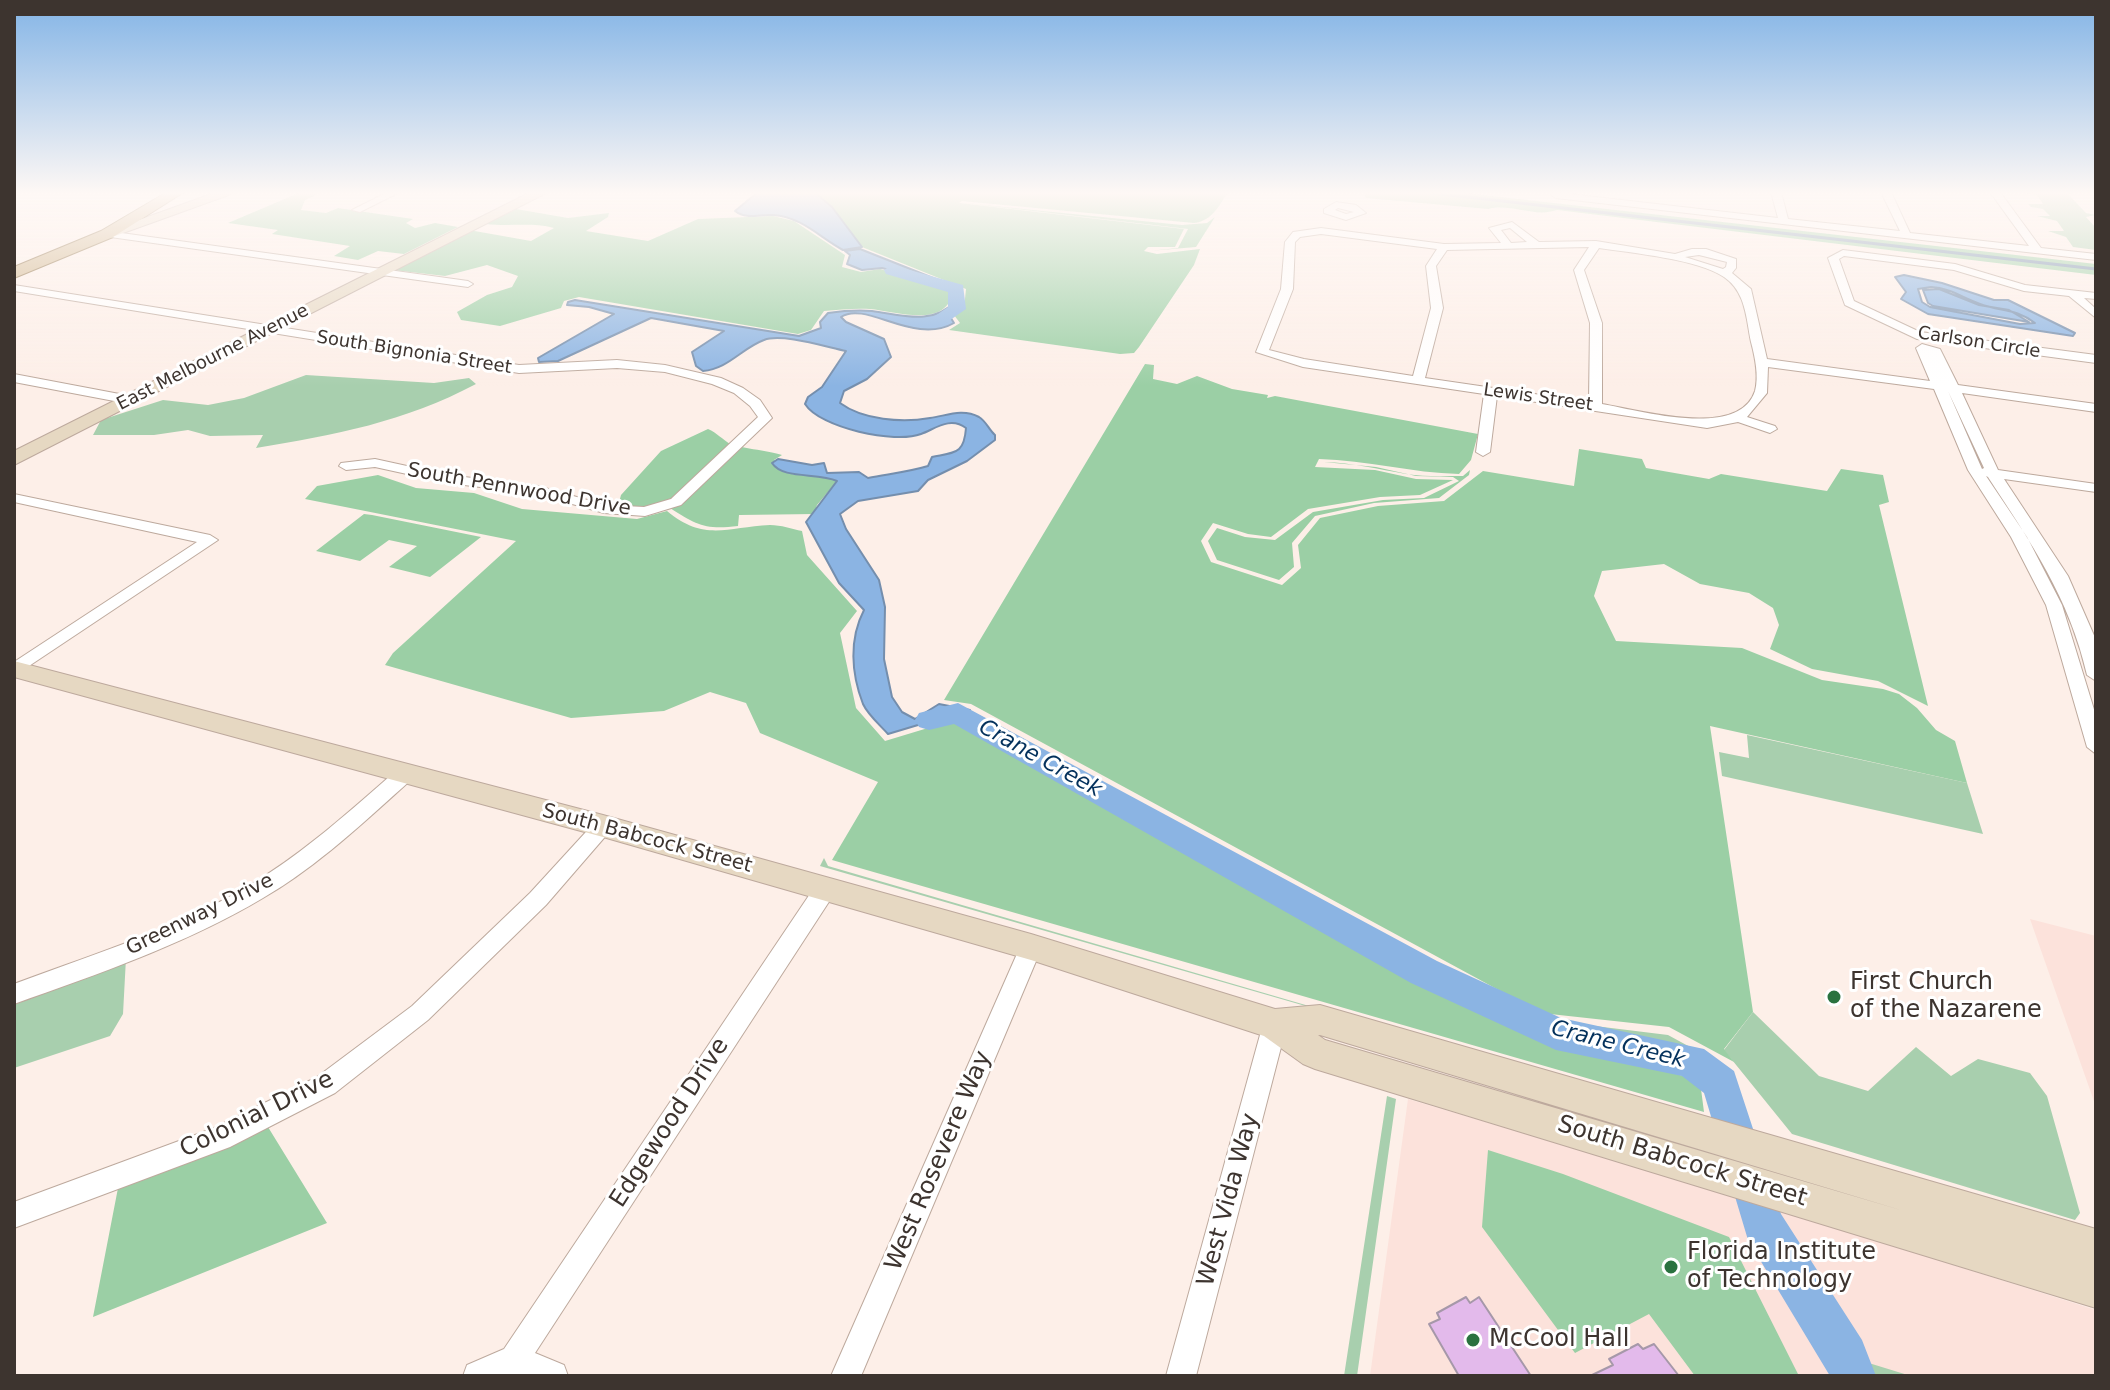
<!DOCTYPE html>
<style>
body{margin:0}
#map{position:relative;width:2110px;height:1390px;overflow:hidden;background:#fdefe8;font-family:"DejaVu Sans",sans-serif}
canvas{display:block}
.frame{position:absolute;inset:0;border:16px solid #3d342f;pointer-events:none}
</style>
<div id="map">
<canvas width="2110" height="1390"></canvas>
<div class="frame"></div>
</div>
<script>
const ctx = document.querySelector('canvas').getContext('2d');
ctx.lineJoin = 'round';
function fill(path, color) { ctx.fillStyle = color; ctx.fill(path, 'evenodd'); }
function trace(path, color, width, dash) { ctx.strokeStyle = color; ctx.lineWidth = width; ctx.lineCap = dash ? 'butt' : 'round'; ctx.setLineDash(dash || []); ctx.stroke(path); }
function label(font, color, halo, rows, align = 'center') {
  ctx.font = font + ' "DejaVu Sans",sans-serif'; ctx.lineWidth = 6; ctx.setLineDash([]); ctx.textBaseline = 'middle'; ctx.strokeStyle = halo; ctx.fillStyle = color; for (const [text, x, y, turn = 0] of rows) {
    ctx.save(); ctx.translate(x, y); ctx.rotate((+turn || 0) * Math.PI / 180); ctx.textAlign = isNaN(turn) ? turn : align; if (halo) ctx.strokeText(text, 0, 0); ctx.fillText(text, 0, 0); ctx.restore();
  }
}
fill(new Path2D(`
 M2030 919 2096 936V1107Z
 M1408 1099 1707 1187 2096 1310V1376H1370Z`), '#fce2db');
fill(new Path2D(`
 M2020 192H2079L2068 194 2086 213 2096 215 2086 217 2096 228V250L2073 247 2066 237 2048 231H2064L2057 221 2037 216H2050L2043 209 2031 207 2028 204H2043L2037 195Z
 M306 375 434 383 469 378 476 384C404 422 335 435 256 448L263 435 210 436 188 430 154 435H93L101 420 163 400 208 405 244 398Z
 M970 710 1538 1019 1668 1035 1725 1066 1732 1129 820 866 824 858 828 866 1704 1121 1716 1118 1711 1089 1693 1071 1552 1033 1537 1023 1407 965 964 718Z
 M1747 735 1967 783 1983 834 1722 776 1719 752 1749 758Z
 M126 958 123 1014 110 1036 14 1068V1005Z
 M1753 1012 1819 1076 1868 1091 1916 1047 1951 1076 1978 1059 2030 1073 2047 1096 2080 1213 2075 1220 1792 1134 1724 1050Z
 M1387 1096 1396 1099 1357 1376H1344Z
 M1846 1356 1911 1376H1853Z`), '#a8cfae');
fill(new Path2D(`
 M301 192H322L305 200 301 210 326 213 338 208 413 219 406 223 415 228 435 223 458 227 404 254 378 251 358 260 334 256 350 246 272 234 278 230 228 223Z
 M814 192H1228C1219 206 1212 221 1194 223L962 201 959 203 1184 229 1175 247H1148L1144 251 1157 254 1200 249 1194 265 1139 347 1134 353 1120 354 949 330 960 323 954 315 964 308 966 289 862 247 832 207Z
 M1364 192H1456L2096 264V275L1557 210C1534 218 1512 203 1488 209L1366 198Z
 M964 203 1182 225 1207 223 1215 217 1196 247 1149 251 1178 248 1188 229Z
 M516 209 568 218 609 213 608 217 586 231 648 241 698 219 773 216 794 221 845 255 842 267 861 272 880 269 953 290C948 330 895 311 870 309 854 308 839 310 824 311L811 330 798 334 579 297 564 301 561 308 500 326 461 320 457 312 487 295 512 287 518 276 487 265 445 276 393 270 469 230 531 241 554 228C531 222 509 227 486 224Z
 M1145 364 1154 365 1153 379 1177 384 1197 376 1232 389 1268 395 1267 398 1275 396 1478 434 1471 460 1459 474C1412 473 1367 460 1319 459L1315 467 1375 470 1416 479 1453 480 1420 495 1380 497 1308 509 1271 537 1248 534 1213 523 1201 541 1211 562 1282 585 1301 568 1298 545 1320 518 1378 506 1444 501 1483 471 1574 486 1579 449 1642 459 1646 468 1709 479 1721 474 1827 491 1841 469 1883 475 1889 502 1879 505 1928 706 1878 681 1812 669 1770 649 1779 625 1773 608 1749 593 1700 584 1664 564 1602 571 1594 596 1616 641 1742 648 1822 680 1883 689 1899 694 1917 708 1936 730 1955 741 1967 783 1710 726 1753 1012 1724 1049 1734 1062 1669 1027 1541 1013 971 704 944 700Z
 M708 429C717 433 722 439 730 444 735 447 770 451 782 455L774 460 791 474 825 476 837 481 817 505 814 514 739 515 738 526C705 530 697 525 670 508L637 516 616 514 621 495 661 451Z
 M1324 462C1353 463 1378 469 1406 474 1424 477 1444 476 1463 476L1470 470 1469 475 1439 498 1374 503 1315 516 1292 543 1294 567 1279 580 1217 560 1208 541 1217 528 1245 537 1275 540 1313 512 1383 500 1424 498 1459 481 1453 477 1416 476 1376 467Z
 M378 475 416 488 474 493 522 509 637 519 667 511C704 542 727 527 770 525 781 525 792 529 802 531L807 555 857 611 840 633 856 708 885 741 951 721 962 723 1403 971 1534 1030 1549 1040 1691 1078 1701 1089 1704 1112 832 860 878 782 760 733 746 703 710 692 664 711 571 718 385 665 393 653 516 541 305 499 317 486Z
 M364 514 372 515 481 537 430 577 389 567 417 546 389 540 360 561 316 551Z
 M268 1127 327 1223 93 1317 118 1188Z
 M1488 1150 1563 1174 1729 1237 1799 1376H1695L1649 1314 1575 1353 1482 1227Z`), '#9bcfa5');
const water = new Path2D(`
 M758 192H814L832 207 862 247 843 250C819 237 802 217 773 215 759 214 747 220 735 211Z
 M860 249 961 289C962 302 960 307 949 315L954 323C914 346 866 300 841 317L846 322 884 339 891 357 867 379 844 391 840 403C863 420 902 423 930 418 946 416 962 408 979 417 986 421 989 430 995 435V440L967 461 928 480 918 491 858 501 840 514 846 529 879 580 885 607 884 659 892 697 902 712 915 719 939 704 970 710 964 718 948 716 888 734C880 725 868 715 863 704 851 673 849 639 864 610L839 583 806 522 837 481C818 472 783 480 772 463L778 459 812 465 824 463 827 473 859 472 868 478C888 474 908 472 928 466L932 457C956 452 964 454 966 428 950 416 935 429 921 434 895 444 820 428 805 404L808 397 822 387 846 351C826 347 782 333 764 340 742 348 728 369 703 371L696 366 692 352 724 331 651 318 558 361 539 362 538 358 614 314 589 307 567 305 568 302 575 300 799 336 821 328 820 322 828 313C842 311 857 310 872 311 903 315 932 326 956 301V288L882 268 862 270 847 264 850 255 845 251Z
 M1904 275 1942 283 1994 300H2008L2075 333 2073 336 1928 314 1901 299 1906 292 1895 277ZM1931 287C1950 288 1963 298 1980 304 2002 312 2015 308 2035 323L2020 324 1930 307 1922 302 1918 289Z
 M1939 289 1979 305 2009 310 2029 322 1933 306 1928 303 1923 290Z`);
fill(water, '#8bb4e3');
trace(water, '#748ead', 2);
trace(new Path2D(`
 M1424 192 2096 269`), '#748ead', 3);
fill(new Path2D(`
 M892 265 963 285 966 309 943 325H931L928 321 948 307V292L886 274 884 270Z
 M958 703 1437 961 1561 1018 1704 1049 1734 1071 1781 1214 1862 1340 1876 1376H1830L1748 1240 1704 1093 1682 1076 1556 1050 1411 983 954 724 929 730 919 727 915 720 919 713Z`), '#8bb4e3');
const building = new Path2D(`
 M1466 1297 1470 1303 1479 1297 1531 1376H1459L1429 1324 1440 1319 1437 1313Z
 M1638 1344 1643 1349 1654 1344 1679 1376H1590L1613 1365 1609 1359Z`);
fill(building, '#e3baeb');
trace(building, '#a698a9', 2);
const street = new Path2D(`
 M388 192H400L360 212 352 210Z
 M1552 192 1778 218 1771 192H1781L1788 219 1900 231 1881 192H1891L1910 233 2029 246 1990 192H2000L2041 248 2096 254V260L1556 198 1551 195Z
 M1336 202 1356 205 1366 213 1346 220 1324 213V209ZM1338 208 1354 212 1346 214 1335 210Z
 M1512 222 1539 242 1596 241 1675 254 1692 249H1706L1736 259V268L1732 273 1751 289 1767 359 1930 381 1916 348 1922 344 1940 349 1958 385 2096 404V412L1962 393 1998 470 2096 484V492L2004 479 2068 576 2096 640V681L2087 675C2069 597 2031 543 1988 477L1986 476 2027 537 2062 605 2096 716V754L2087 747 2046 605 2011 537 1968 470 1934 389 1768 367 1767 393 1747 417 1775 426 1777 429 1770 433 1738 422 1707 428 1497 396 1490 452 1483 456 1476 452 1484 394 1303 367 1256 352 1281 289 1285 242 1293 232 1321 228 1444 244 1501 243 1489 228ZM1510 228 1527 242 1511 243 1501 230ZM1321 234 1437 249 1426 266 1431 308 1413 376 1304 359 1269 350 1293 289 1295 242 1300 237ZM1589 247 1574 270 1590 323 1589 402 1425 378 1443 308 1436 266 1447 250ZM1599 248C1632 253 1697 259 1724 277 1746 292 1746 318 1751 342 1755 357 1759 376 1755 391 1739 440 1638 410 1602 404V323L1584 270ZM1699 255 1727 262 1726 267 1723 269 1685 257ZM1948 391 1984 468 1982 469Z
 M107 231 468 281 473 284 468 287 103 236V232Z
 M1843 250 1955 264 2025 285 2096 293V299L2084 298 2096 309V318L2069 296 2024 291 1954 270 1844 256 1839 259 1854 301 1920 332 2096 355V363L1917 339 1845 305 1828 258Z
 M14 285 519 365 617 360 665 365 721 378 743 388 760 400 772 418 681 505 645 516 604 513 537 494 448 483 375 467 346 470 339 466 341 463 375 459 448 475 538 486 605 505 644 507 671 499 758 417 750 406 734 393 712 384 665 372 617 368 519 373 14 291Z
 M14 374 130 396 136 400 130 404 14 382Z
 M14 494 210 535 218 540 14 676V662L197 542 14 502Z
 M405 767 412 769 415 774 412 779C365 821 318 866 263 898 186 944 98 974 14 1004V984C94 954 176 929 250 885 304 853 351 810 398 769Z
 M603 818 610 821 613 826 610 831 546 905 428 1020 335 1093 230 1147 14 1228V1202L214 1128 317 1077 412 1006 530 893 596 821Z
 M826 880 834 882 837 888 834 894 535 1353 564 1365 568 1376H463L467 1365 504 1349 818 882Z
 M1031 938 1039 940 1042 947 861 1376H831L1020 947 1023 940Z
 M1275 1014 1283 1017 1287 1024 1196 1376H1166L1263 1024 1267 1017Z`);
const secondary = new Path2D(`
 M217 192H237L112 237 107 238 100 234Z
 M531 192H548L14 465V451Z
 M14 661 603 815 1031 934 1275 1009 1320 1005 2096 1229V1308L1315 1069 1303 1064 1264 1036 1031 960 603 837 14 677ZM1318 1035H1320L1904 1211 1325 1040Z`);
const primary = new Path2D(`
 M167 192H184L113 237 14 278V267L101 231Z`);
trace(street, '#bda99d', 2);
trace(secondary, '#bda99d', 2);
trace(primary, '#846333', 2);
fill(street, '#fff');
fill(secondary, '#e6d8c2');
fill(primary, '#cdb186');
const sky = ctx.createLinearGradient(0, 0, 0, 386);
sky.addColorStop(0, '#83b4e6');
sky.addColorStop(0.5, '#fef8f5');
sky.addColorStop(1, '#fef8f500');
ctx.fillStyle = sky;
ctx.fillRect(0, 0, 2110, 386);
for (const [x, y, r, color] of [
 [1834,997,8,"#2a723f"],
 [1671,1267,8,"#2a723f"],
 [1473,1340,8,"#2a723f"]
]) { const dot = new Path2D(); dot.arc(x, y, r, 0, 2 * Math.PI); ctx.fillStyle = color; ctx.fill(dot); trace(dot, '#fff', 3); }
label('18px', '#3d342f', '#fff', [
 ["Carlson Circle",1979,343,9],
 ["South Bignonia Street",414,353,9],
 ["East Melbourne Avenue",213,358,-27],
 ["Lewis Street",1538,398,8]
]);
label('20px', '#3d342f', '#fff', [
 ["South Pennwood Drive",519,490,10],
 ["South Babcock Street",647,839,15],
 ["Greenway Drive",200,915,-26]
]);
label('italic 22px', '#04315c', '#fff', [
 ["Crane Creek",1040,759,29],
 ["Crane Creek",1618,1045,14]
]);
label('24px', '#3d342f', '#fff', [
 ["First Church",1850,983],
 ["of the Nazarene",1850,1011],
 ["Florida Institute",1687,1253],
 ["of Technology",1687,1281],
 ["McCool Hall",1489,1340]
], 'left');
label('24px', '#3d342f', '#fff', [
 ["Colonial Drive",257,1115,-26],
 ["Edgewood Drive",670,1123,-57],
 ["West Rosevere Way",939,1161,-67],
 ["South Babcock Street",1682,1162,17],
 ["West Vida Way",1229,1200,-75]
]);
</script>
